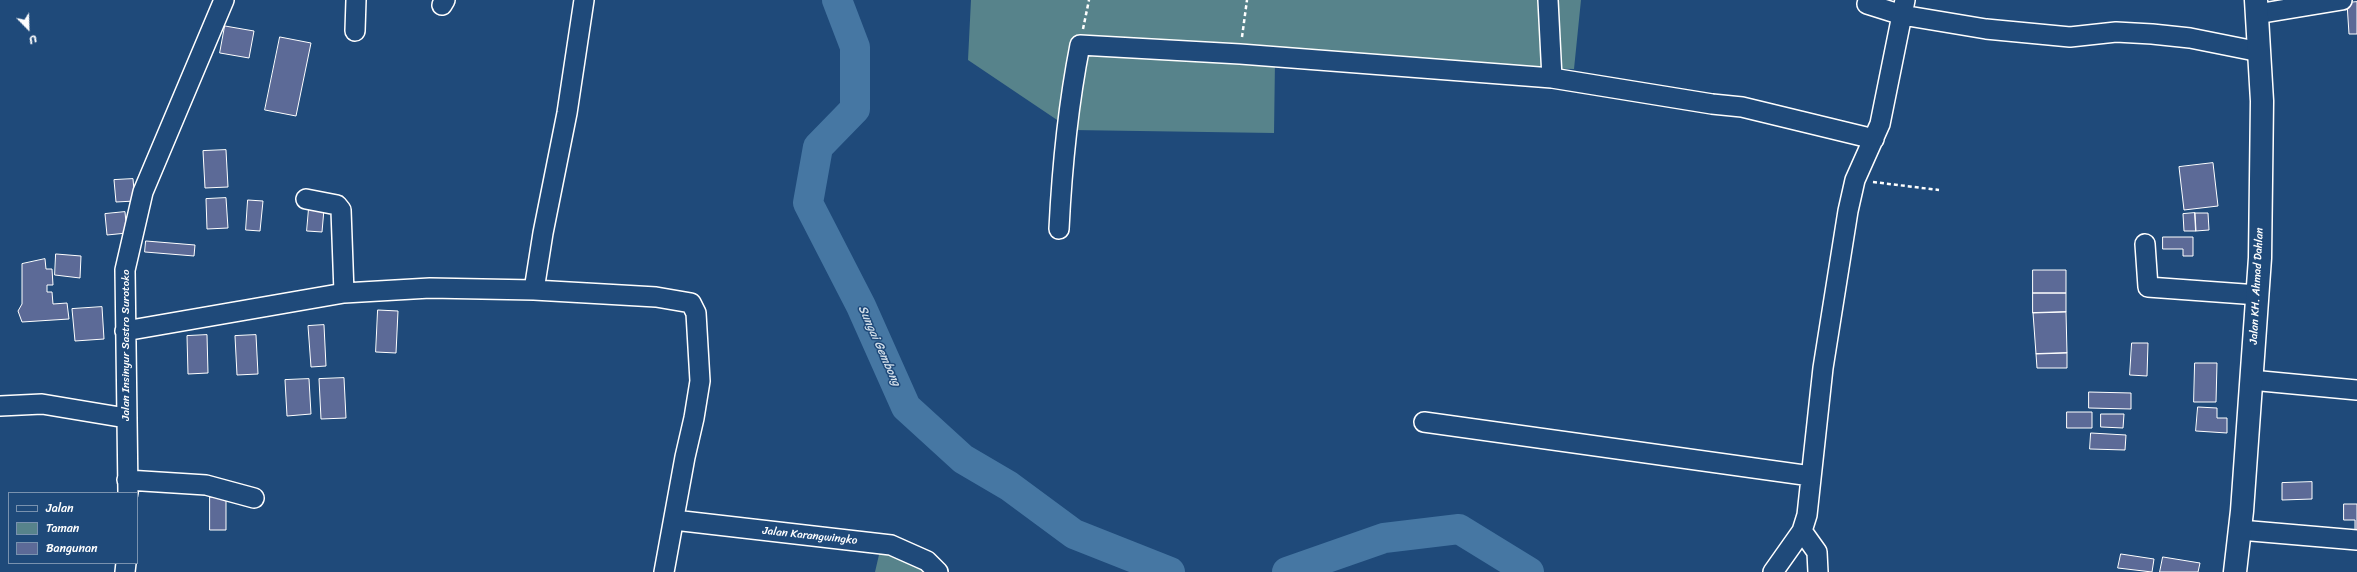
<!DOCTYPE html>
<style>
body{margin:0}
#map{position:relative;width:2357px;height:572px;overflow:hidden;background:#1f4a7a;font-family:Sriracha,sans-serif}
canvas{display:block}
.legend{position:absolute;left:8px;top:492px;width:130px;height:72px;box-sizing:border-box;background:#1f4a7a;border:1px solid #7992af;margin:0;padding:5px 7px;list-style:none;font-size:12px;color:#fff}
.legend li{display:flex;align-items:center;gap:8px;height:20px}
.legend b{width:20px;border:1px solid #7992af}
.north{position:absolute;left:8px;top:8px;width:40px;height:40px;-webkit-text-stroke:3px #1f4a7a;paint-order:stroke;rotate:157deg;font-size:11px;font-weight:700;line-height:16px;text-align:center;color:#fff}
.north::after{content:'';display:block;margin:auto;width:14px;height:18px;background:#fff;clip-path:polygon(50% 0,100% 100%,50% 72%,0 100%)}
</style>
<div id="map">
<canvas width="2357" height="572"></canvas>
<ul class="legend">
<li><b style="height:5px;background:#1f4a7a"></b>Jalan</li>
<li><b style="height:11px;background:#57838b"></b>Taman</li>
<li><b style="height:11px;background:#5c6a97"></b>Bangunan</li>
</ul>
<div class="north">U</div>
</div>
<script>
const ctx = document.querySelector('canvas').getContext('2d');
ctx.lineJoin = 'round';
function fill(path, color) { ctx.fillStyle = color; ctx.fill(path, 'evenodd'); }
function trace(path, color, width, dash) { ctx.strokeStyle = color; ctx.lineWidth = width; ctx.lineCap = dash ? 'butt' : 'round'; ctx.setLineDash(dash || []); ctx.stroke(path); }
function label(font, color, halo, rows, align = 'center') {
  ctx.font = font + ' Sriracha,sans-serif'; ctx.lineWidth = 3; ctx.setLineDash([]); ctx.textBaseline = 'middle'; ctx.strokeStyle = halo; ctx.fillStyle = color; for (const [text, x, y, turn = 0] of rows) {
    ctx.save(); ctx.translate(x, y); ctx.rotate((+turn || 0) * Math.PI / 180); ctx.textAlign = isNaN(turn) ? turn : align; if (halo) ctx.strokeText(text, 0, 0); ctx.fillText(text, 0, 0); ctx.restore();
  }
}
fill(new Path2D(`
 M971 0H1581L1574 69 1275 61 1274 133 1072 130 968 60Z
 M881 546 930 572H875Z`), '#57838b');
trace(new Path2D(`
 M837 0 855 47V109L818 147 808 203 861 306 906 407 963 459 1009 486 1074 534 1170 572
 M1287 572 1384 538 1459 529 1529 572`), '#4677a3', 30);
const building = new Path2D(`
 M2357 2V34H2349L2347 3Z
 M225 26 254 31 249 58 220 53Z
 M280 37 311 43 296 116 265 110Z
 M226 150 228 187 205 188 203 151Z
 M2213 163 2218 206 2184 210 2179 167Z
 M133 179 135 201 116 202 114 180Z
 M226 198 228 228 207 229 206 199Z
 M248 200 263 201 260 231 246 230Z
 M309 208 324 209 322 232 307 231Z
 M125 212 127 233 107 235 105 214Z
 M2195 213H2208L2209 230 2196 231Z
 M2195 213 2196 231H2184L2183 214Z
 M2163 237H2193V256H2183V249H2163Z
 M146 241 195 245 194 256 145 252Z
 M56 254 81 256 80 278 55 275Z
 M45 259 46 269H52L53 285H47V292H52L53 304 67 303 69 319 22 322 18 311 22 304V264Z
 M2033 270H2066V293H2033Z
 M2033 293H2066V312L2033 313Z
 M102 307 104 339 75 341 72 309Z
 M378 310 398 311 396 353 376 352Z
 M2066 312 2067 353 2036 354 2033 313Z
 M324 325 326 366 311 367 308 326Z
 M207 335 208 373 188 374 187 336Z
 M256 335 258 374 237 375 235 336Z
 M2132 343H2148L2147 376 2130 375Z
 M2067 353V368H2037L2036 354Z
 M2195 363H2217L2216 402H2194Z
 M344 378 346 418 321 419 319 379Z
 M309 379 311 414 287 416 285 380Z
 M2089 392 2131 393V409L2089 408Z
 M2198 407 2217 408V418H2227V433L2196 431Z
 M2067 412H2092V428H2067Z
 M2101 414H2124L2123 428 2101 427Z
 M2091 433 2126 435 2125 450 2090 449Z
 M2312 482V499L2282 500V483Z
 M210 497H226V530H210Z
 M2344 504H2357V544L2355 545V520H2344Z
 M2121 554 2154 559 2152 572 2118 568Z
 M2163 557 2200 563 2198 572H2160Z`);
fill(building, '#5c6a97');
trace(building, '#fff', 1);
const minor = new Path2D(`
 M1548 0 1552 78
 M1867 4 1902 15 1986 29 2070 37 2116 32 2152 34 2190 38 2260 52
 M442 5 445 0
 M2257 14 2342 0
 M355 31 356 0
 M306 199 337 205 341 210 344 293
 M1059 229C1062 167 1068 106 1080 45L1240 54 1552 78 1712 104 1742 107 1874 139
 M2145 244 2148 287 2258 295
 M534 290 543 233 567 113 584 0
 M125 331 344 293 430 288 534 290 656 297 691 303 696 313 700 381 694 418 685 457 664 572
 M2251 380 2357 390
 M0 406 42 404 126 418
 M1424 422 1811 476
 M127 480 206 485 254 498
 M128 493 125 270 143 192 224 0
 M674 520 891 545 927 561 938 572
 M2240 530 2357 540
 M1802 531 1817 552 1818 572
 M125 572 126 563
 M1773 572 1802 531 1807 515 1823 368 1848 211 1855 180 1880 124 1905 0`);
const major = new Path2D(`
 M2235 572 2242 511 2260 258 2262 101 2256 0`);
trace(minor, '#fff', 22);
trace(major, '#fff', 25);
trace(new Path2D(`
 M1083 29 1089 0
 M1242 37 1247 0
 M1873 182 1939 190`), '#fff', 2.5, [4, 3]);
trace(minor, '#1f4a7a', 19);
trace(major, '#1f4a7a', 22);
label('11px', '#fff', '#1f4a7a', [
 ["Jalan KH. Ahmad Dahlan",2257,286,-87],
 ["Jalan Insinyur Sastro Surotoko",126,345,-90],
 ["Jalan Karangwingko",810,536,6]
]);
label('italic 12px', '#d1dde8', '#1f4a7a', [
 ["Sungai Gembong",879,346,66]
]);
</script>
